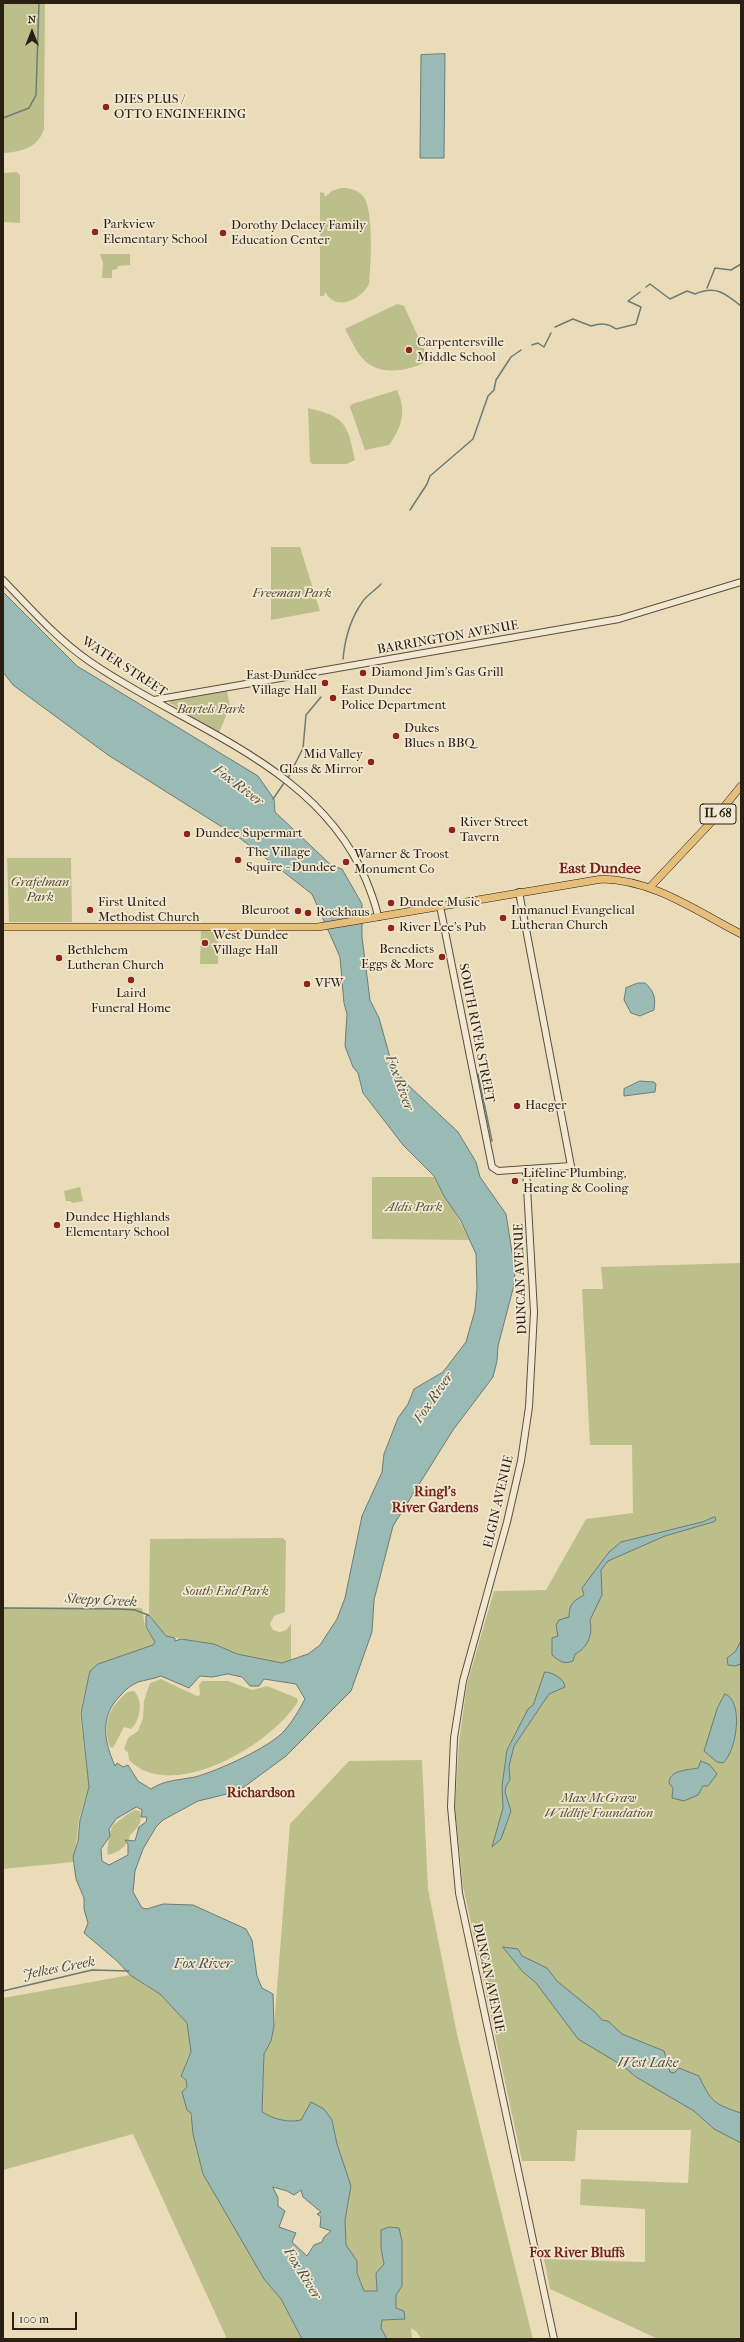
<!DOCTYPE html>
<style>
body{margin:0}
#map{position:relative;width:744px;height:2342px;overflow:hidden;background:#ebdcb9;font-family:"IM FELL French Canon",serif}
canvas{display:block}
.frame{position:absolute;inset:0;border:4px solid #291f14;pointer-events:none}
.north{position:absolute;left:12px;top:12px;width:40px;height:40px;-webkit-text-stroke:3px #f2e8d2;paint-order:stroke;rotate:0deg;font-size:11px;font-weight:700;line-height:16px;text-align:center;color:#291f14}
.north::after{content:'';display:block;margin:auto;width:14px;height:18px;background:#291f14;clip-path:polygon(50% 0,100% 100%,50% 72%,0 100%)}
.scale{position:absolute;left:12px;top:2312px;width:65px;height:18px;box-sizing:border-box;border:2px solid #291f14;border-top:0;padding-left:5px;font-size:12px;line-height:14px;white-space:nowrap;color:#291f14;-webkit-text-stroke:3px #f2e8d2;paint-order:stroke}
</style>
<div id="map">
<canvas width="744" height="2342"></canvas>
<div class="frame"></div>
<div class="north">N</div>
<div class="scale">100 m</div>
</div>
<script>
const ctx = document.querySelector('canvas').getContext('2d');
ctx.lineJoin = 'round';
function fill(path, color) { ctx.fillStyle = color; ctx.fill(path, 'evenodd'); }
function trace(path, color, width, dash) { ctx.strokeStyle = color; ctx.lineWidth = width; ctx.lineCap = dash ? 'butt' : 'round'; ctx.setLineDash(dash || []); ctx.stroke(path); }
function label(font, color, halo, rows, align = 'center') {
  ctx.font = font + ' "IM FELL French Canon",serif'; ctx.lineWidth = 3.5; ctx.setLineDash([]); ctx.textBaseline = 'middle'; ctx.strokeStyle = halo; ctx.fillStyle = color; for (const [text, x, y, turn = 0] of rows) {
    ctx.save(); ctx.translate(x, y); ctx.rotate((+turn || 0) * Math.PI / 180); ctx.textAlign = isNaN(turn) ? turn : align; if (halo) ctx.strokeText(text, 0, 0); ctx.fillText(text, 0, 0); ctx.restore();
  }
}
fill(new Path2D(`
 M3 3H45L44 129C38 148 21 152 3 153Z
 M17 172 20 175V223L3 222V173Z
 M341 188C349 188 357 189 363 196 374 209 371 266 369 284 361 300 336 312 325 292L324 296H320V192L324 193 325 197 332 191Z
 M100 254H130V265L118 266 117 269 112 270V278H102L103 263Z
 M397 304 404 306 429 360C415 369 388 375 372 366 359 359 352 342 345 329Z
 M397 390C407 411 402 427 389 445L365 450 350 407 352 404Z
 M308 408C346 417 347 423 355 460L347 464H312L310 462Z
 M271 547H300L320 611 271 620Z
 M227 691 230 706 219 733 170 703V701Z
 M7 858H71L72 922H9Z
 M201 927H218V964H200Z
 M372 1177H434C445 1199 460 1218 469 1240L372 1239Z
 M80 1187 83 1201 73 1203 70 1201H66L64 1191Z
 M741 1263V2339H658L550 2289 544 2259 645 2262V2209L580 2205 581 2179 688 2183 691 2130H577L575 2161H522L463 1886 455 1808 459 1742 467 1684 494 1591 546 1590 586 1519 633 1513 632 1445H590L582 1289H603L601 1267Z
 M283 1538 286 1541 285 1612 274 1616 270 1624 273 1630 280 1632 286 1630 291 1624V1660L282 1663 272 1662 237 1654 214 1644 166 1636 149 1614 150 1539Z
 M3 1607 142 1608 145 1627 155 1642 153 1645 98 1664 90 1671 80 1713 89 1787 79 1819 74 1862 3 1869Z
 M161 1679 197 1696 200 1695 199 1685 202 1681H228L252 1690 267 1686 297 1698 298 1701C273 1744 172 1804 129 1760L128 1753 124 1749 128 1738 138 1731 143 1718 144 1701 150 1683Z
 M134 1691C144 1701 140 1721 131 1729L124 1727 113 1748 110 1747C104 1730 106 1713 119 1700 124 1695 126 1691 134 1691Z
 M422 1760 428 1889 457 2034 533 2339H421L417 2332 411 2328 412 2339H387L381 2328 382 2320 405 2319 396 2308V2295L402 2286 401 2265 381 2248 384 2264 376 2273 377 2291H364L357 2273V2261L346 2245 345 2220 351 2186 337 2144 332 2120 311 2102 301 2120C287 2123 274 2119 262 2112L264 2054 271 2041 274 2026 290 1824 349 1761Z
 M135 1810 140 1811C142 1821 140 1826 132 1833 129 1835 130 1838 128 1841 124 1849 116 1853 108 1855 106 1851 110 1831 112 1827 114 1824 131 1811 135 1810Z
 M130 1975 160 1994 187 2023 191 2052 181 2075 186 2080 191 2120 194 2123 193 2134 203 2174 264 2279 281 2299 302 2339H227L133 2134 3 2170V1998Z`), '#bdbf8b');
const water = new Path2D(`
 M445 54 444 158H420L421 55Z
 M3 592 77 666 258 776 274 799 275 812 331 865 342 869 362 904V937L370 1000 379 1018 393 1068 407 1084 458 1132 476 1162 480 1177 506 1214 515 1271 514 1285 498 1346 497 1361 493 1377 453 1430 393 1526 374 1600 372 1632 351 1691 286 1756 244 1787 227 1794 198 1801 163 1820 156 1827 143 1849 135 1871 133 1892 142 1908 147 1909 163 1904 193 1905 246 1929 252 1940 257 1976 262 1988 273 1994 274 2026 271 2041 264 2054 262 2112C274 2119 287 2123 301 2120L311 2102 324 2109 332 2120 337 2144 351 2186 345 2220 346 2245 357 2261V2273L364 2291H377L376 2273 384 2264 381 2248V2230L389 2227 399 2228 402 2241V2286L396 2295V2308L404 2311 405 2319 382 2320 381 2328 387 2339H302L281 2299 264 2279 203 2174 193 2134 191 2113 187 2110 182 2092 187 2087 186 2080 181 2076 191 2052 187 2023 160 1994 130 1975 117 1961 84 1933 88 1923 84 1909V1898L76 1879 73 1857 78 1841 80 1820 89 1787 81 1713 88 1680 90 1671 98 1664 153 1645 155 1642 146 1627V1616L149 1615 166 1636 175 1638V1641L181 1639 214 1644 237 1654 282 1663 308 1654 320 1645 337 1619 345 1598 362 1516 382 1472 384 1454 398 1418 408 1404 414 1389 443 1372 466 1342 475 1310 477 1288 476 1254 461 1221 444 1196 434 1176 403 1145 363 1093 358 1073 353 1067 345 1046 347 1014 344 1003 340 957 312 894 241 839 108 755 13 685 3 672ZM228 1674 242 1677 250 1686H259L264 1679 296 1684 305 1699C299 1710 293 1721 285 1730 271 1747 217 1771 195 1777 180 1780 164 1780 151 1789L138 1781 128 1765 123 1767 117 1763 115 1766C104 1741 99 1716 121 1695 125 1690 131 1685 138 1682 145 1680 153 1679 161 1676L189 1688 200 1676 212 1677ZM137 1807 142 1810 141 1817H147L146 1822 139 1827 135 1841 125 1840 128 1844V1855L109 1865 102 1861 101 1849 110 1836 109 1829 116 1819ZM273 2187 287 2191 294 2195 301 2190 303 2197 321 2212 317 2214 321 2217 320 2227 331 2231 324 2237 322 2242 314 2245 307 2256 292 2242 296 2233 279 2227 285 2211 278 2206V2198Z
 M638 983H645C654 991 656 998 654 1010L640 1016 631 1013 624 1000 626 988Z
 M640 1081 654 1082 656 1084 655 1092 624 1096V1089Z
 M715 1517 716 1520 713 1522 665 1536 608 1561 601 1570 602 1595 590 1620C593 1634 588 1648 575 1654L573 1661C563 1665 560 1661 552 1655V1638L558 1636 556 1625 559 1620 569 1617C569 1604 573 1601 584 1595L582 1588 609 1552 621 1542 702 1522Z
 M741 1641V1664L735 1666 728 1665 727 1658 735 1652Z
 M545 1672C552 1672 565 1679 565 1687L549 1694 514 1746 509 1766 510 1780 506 1786 505 1792 511 1811 501 1839 492 1847 503 1808 502 1786 507 1750 528 1709 533 1705Z
 M725 1694C744 1700 737 1751 723 1763L717 1762 704 1751 717 1709Z
 M701 1761 710 1765 717 1774 708 1786H703L698 1795 684 1801 672 1798 673 1788 669 1783C669 1770 688 1770 698 1768Z
 M503 1947 518 1949 522 1956 547 1968 557 1981 595 2012 602 2020 608 2021 622 2034 664 2051 670 2072 674 2073 679 2068 699 2076C711 2102 714 2104 741 2113V2143L714 2129 694 2111 636 2077 623 2066 578 2039 536 1983 523 1972Z`);
fill(water, '#99bab5');
trace(water, '#6c7c75', 1);
trace(new Path2D(`
 M3 118 29 108 36 95 39 3
 M646 287 650 284 670 299 687 291 695 294C715 285 725 293 741 306
 M707 288 715 268 731 270 741 264
 M555 327 573 319 591 326C601 323 608 323 616 329L636 324 641 307 628 301 640 292
 M532 345 538 343 544 347 551 333
 M410 510 427 484 430 476 473 439 488 396 494 390 496 380 511 357 521 350
 M343 659C345 637 350 619 363 601 367 595 376 590 381 584
 M287 780 303 748 306 715 321 697
 M273 799 284 783
 M487 1072 478 1074 492 1141
 M3 1608 120 1609 135 1610 148 1615
 M3 1991 92 1970 129 1971`), '#6c7c75', 1.5);
const minor = new Path2D(`
 M3 580C30 608 57 639 89 661 185 728 318 764 366 880 371 893 376 904 378 917
 M154 700 619 619 741 582
 M440 906 492 1167 498 1171 571 1166 519 892
 M526 1169 534 1312 529 1407 521 1461 507 1522 463 1681 454 1738 451 1807 459 1893 554 2339`);
const major = new Path2D(`
 M651 886 715 818 741 786
 M3 927H318L602 879C654 880 696 911 741 934`);
trace(minor, '#5a4e3d', 8);
trace(major, '#291f14', 8);
trace(minor, '#f2e8d2', 6);
trace(major, '#e6be7c', 7);
for (const [x, y, r, color] of [
 [106,107,4,"#8f2418"],
 [95,232,4,"#8f2418"],
 [223,233,4,"#8f2418"],
 [409,350,4,"#8f2418"],
 [363,673,4,"#8f2418"],
 [325,683,4,"#8f2418"],
 [333,698,4,"#8f2418"],
 [396,736,4,"#8f2418"],
 [371,762,4,"#8f2418"],
 [452,830,4,"#8f2418"],
 [187,834,4,"#8f2418"],
 [238,860,4,"#8f2418"],
 [346,862,4,"#8f2418"],
 [391,903,4,"#8f2418"],
 [90,910,4,"#8f2418"],
 [298,911,4,"#8f2418"],
 [308,913,4,"#8f2418"],
 [503,918,4,"#8f2418"],
 [391,928,4,"#8f2418"],
 [205,943,4,"#8f2418"],
 [442,957,4,"#8f2418"],
 [59,958,4,"#8f2418"],
 [131,980,4,"#8f2418"],
 [307,984,4,"#8f2418"],
 [517,1106,4,"#8f2418"],
 [515,1181,4,"#8f2418"],
 [57,1225,4,"#8f2418"]
]) { const dot = new Path2D(); dot.arc(x, y, r, 0, 2 * Math.PI); ctx.fillStyle = color; ctx.fill(dot); trace(dot, '#f2e8d2', 1.5); }
for (const [x, y, w] of [
 [718,814,36]
]) { const box = new Path2D(); box.roundRect(x - w / 2, y - 10, w, 20, 3); ctx.fillStyle = '#f2e8d2'; ctx.fill(box); trace(box, '#291f14', 1); }
label('bold 12px', '#291f14', null, [
 ["IL 68",718,814]
]);
label('13px', '#291f14', '#f2e8d2', [
 ["DIES PLUS /",114,100],
 ["OTTO ENGINEERING",114,115],
 ["Parkview",103,225],
 ["Elementary School",103,240],
 ["Dorothy Delacey Family",231,226],
 ["Education Center",231,241],
 ["Carpentersville",417,343],
 ["Middle School",417,358],
 ["Diamond Jim's Gas Grill",371,673],
 ["East Dundee",317,676,"right"],
 ["Village Hall",317,691,"right"],
 ["East Dundee",341,691],
 ["Police Department",341,706],
 ["Dukes",404,729],
 ["Blues n BBQ",404,744],
 ["Mid Valley",363,755,"right"],
 ["Glass & Mirror",363,770,"right"],
 ["River Street",460,823],
 ["Tavern",460,838],
 ["Dundee Supermart",195,834],
 ["The Village",246,853],
 ["Squire - Dundee",246,868],
 ["Warner & Troost",354,855],
 ["Monument Co",354,870],
 ["First United",98,903],
 ["Methodist Church",98,918],
 ["Dundee Music",399,903],
 ["Bleuroot",290,911,"right"],
 ["Immanuel Evangelical",511,911],
 ["Lutheran Church",511,926],
 ["Rockhaus",316,913],
 ["River Lee's Pub",399,928],
 ["West Dundee",213,936],
 ["Village Hall",213,951],
 ["Benedicts",434,950,"right"],
 ["Eggs & More",434,965,"right"],
 ["Bethlehem",67,951],
 ["Lutheran Church",67,966],
 ["VFW",315,984],
 ["Laird",131,994,"center"],
 ["Funeral Home",131,1009,"center"],
 ["Haeger",525,1106],
 ["Lifeline Plumbing,",523,1174],
 ["Heating & Cooling",523,1189],
 ["Dundee Highlands",65,1218],
 ["Elementary School",65,1233]
], 'left');
label('italic 13px', '#554f38', '#f2e8d2', [
 ["Freeman Park",292,594],
 ["Bartels Park",211,710],
 ["Grafelman",40,883],
 ["Park",40,898],
 ["Aldis Park",414,1208],
 ["South End Park",226,1592],
 ["Max McGraw",599,1799],
 ["Wildlife Foundation",599,1814]
]);
label('13px', '#291f14', '#f2e8d2', [
 ["BARRINGTON AVENUE",448,638,-10],
 ["WATER STREET",124,667,33],
 ["SOUTH RIVER STREET",476,1033,79],
 ["DUNCAN AVENUE",521,1279,-92],
 ["ELGIN AVENUE",499,1502,-77],
 ["DUNCAN AVENUE",488,1978,78]
]);
label('italic 14px', '#4b4e44', '#f2e8d2', [
 ["Fox River",238,786,37],
 ["Fox River",399,1083,70],
 ["Fox River",434,1398,-55],
 ["Sleepy Creek",101,1601,3],
 ["Fox River",203,1965],
 ["Jelkes Creek",59,1969,-11],
 ["West Lake",648,2064],
 ["Fox River",302,2274,58]
]);
label('bold 14px', '#7a1f14', '#f2e8d2', [
 ["Ringl's",435,1493],
 ["River Gardens",435,1509],
 ["Richardson",261,1794],
 ["Fox River Bluffs",577,2254]
]);
label('bold 15px', '#7a1f14', '#f2e8d2', [
 ["East Dundee",600,869]
]);
</script>
